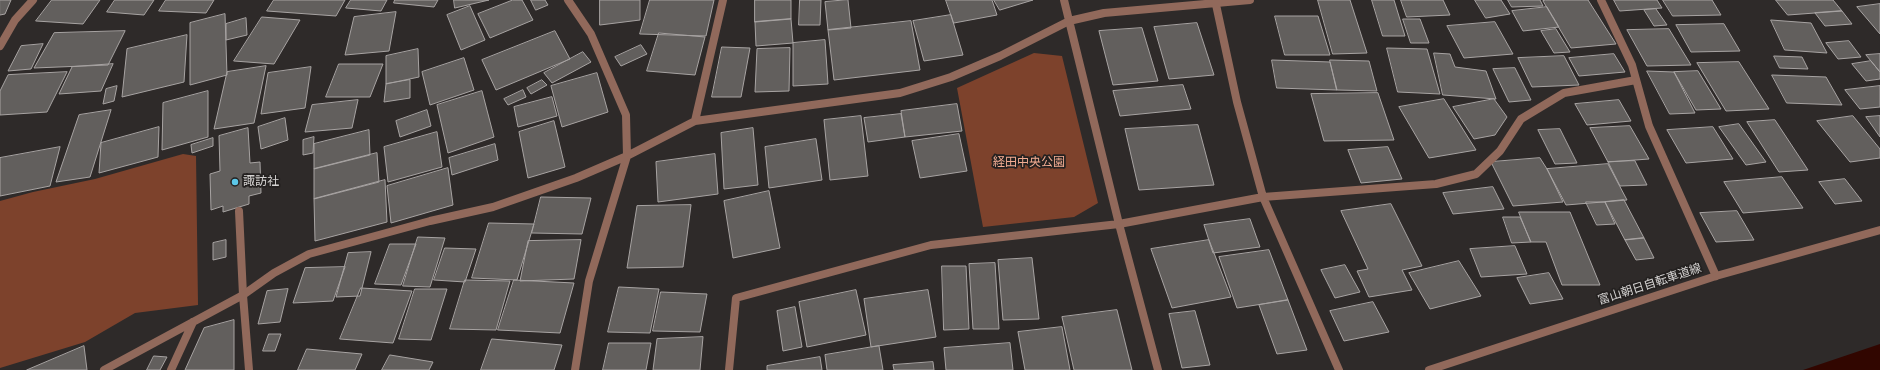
<!DOCTYPE html>
<meta charset="utf-8">
<style>
body{margin:0}
canvas{display:block;background:#2e2a29}
</style>
<canvas width="1880" height="370"></canvas>
<script>
const ctx = document.querySelector('canvas').getContext('2d');
ctx.lineJoin = 'round';
function fill(path, color) { ctx.fillStyle = color; ctx.fill(path, 'evenodd'); }
function trace(path, color, width, dash) { ctx.strokeStyle = color; ctx.lineWidth = width; ctx.lineCap = dash ? 'butt' : 'round'; ctx.setLineDash(dash || []); ctx.stroke(path); }
function label(font, color, halo, rows, align = 'center') {
  ctx.font = font + ' Roboto,"Noto Sans JP",sans-serif'; ctx.lineWidth = 3.5; ctx.setLineDash([]); ctx.textBaseline = 'middle'; ctx.strokeStyle = halo; ctx.fillStyle = color; for (const [text, x, y, turn = 0] of rows) {
    ctx.save(); ctx.translate(x, y); ctx.rotate((+turn || 0) * Math.PI / 180); ctx.textAlign = isNaN(turn) ? turn : align; if (halo) ctx.strokeText(text, 0, 0); ctx.fillText(text, 0, 0); ctx.restore();
  }
}
fill(new Path2D(`
 M1034 53 1062 56 1098 203 1074 217 983 227 957 88Z
 M183 154 196 156 198 305 135 313 85 342 0 368V201L33 192 95 179Z`), '#7d422c');
fill(new Path2D(`
 M1880 344V370H1803Z`), '#310600');
const building = new Path2D(`
 M0 0H11L5 14 0 15Z
 M52 0H100L83 24 36 21Z
 M115 0H154L144 15 107 12Z
 M166 0H214L206 13 159 11Z
 M274 0H345L336 16 267 11Z
 M351 0H387L381 11 346 8Z
 M395 0H438L434 7 394 3Z
 M454 0H489L455 8Z
 M513 0H522L533 20 490 38 478 14Z
 M531 0H545L548 5 536 10Z
 M600 0H640V20L600 25Z
 M650 0H714L706 36 640 34Z
 M755 0H791V19L755 22Z
 M800 0H821L820 25H799Z
 M848 0 851 28 828 30 825 2Z
 M946 0H992L997 15 954 23Z
 M994 0H1033L1000 10Z
 M1318 0H1350L1367 53 1333 54Z
 M1372 0H1394L1405 36H1383Z
 M1401 0H1443L1450 15 1407 17Z
 M1475 0H1501L1510 14 1486 18Z
 M1508 0H1540L1543 6 1512 7Z
 M1546 0H1588L1616 44 1571 48 1543 1Z
 M1614 0H1657L1662 8 1620 11Z
 M1663 0H1712L1721 15 1673 16Z
 M1776 0H1833L1842 11 1788 15Z
 M1880 4V34L1857 7Z
 M470 6 485 40 461 50 447 15Z
 M1547 7 1559 27 1523 31 1512 11Z
 M1656 9 1667 25 1654 26 1644 10Z
 M1842 11 1852 24 1825 26 1815 13Z
 M396 12 389 51 345 55 354 17Z
 M225 14 227 75 190 85V23Z
 M951 15 963 55 924 61 913 21Z
 M1275 16H1318L1330 55H1285Z
 M262 17 300 20 274 64 234 61Z
 M246 18 247 35 226 40V24Z
 M791 19 793 43 756 46 755 22Z
 M1403 19H1420L1429 43H1411Z
 M1771 20 1811 23 1827 53 1785 50Z
 M911 21 920 70 834 80 828 30Z
 M1495 22 1513 54 1464 58 1447 26Z
 M1197 23 1214 75 1169 79 1154 27Z
 M1724 24 1740 51 1691 52 1676 25Z
 M1142 28 1158 81 1113 85 1099 31Z
 M1556 29 1570 52 1554 53 1541 31Z
 M1669 29 1691 65 1647 66 1627 30Z
 M125 31 108 65 34 68 54 33Z
 M555 31 570 59 496 90 482 60Z
 M659 33 705 37 695 75 647 71Z
 M187 35 184 82 122 97 127 49Z
 M825 40 828 84 793 86V43Z
 M1849 41 1861 57 1838 59 1826 43Z
 M43 44 31 69 8 71 21 46Z
 M641 45 647 54 621 66 615 57Z
 M722 47 750 48 741 97H712Z
 M790 48 789 91 755 92 757 49Z
 M1387 48 1427 49 1440 94 1398 92Z
 M418 49 419 77 386 84V56Z
 M583 52 591 62 552 83 544 73Z
 M1434 53 1450 54 1455 67 1486 71 1496 99 1443 95Z
 M1614 54 1625 72 1579 76 1569 58Z
 M1880 54V72L1866 55Z
 M1564 56 1579 85 1532 87 1518 58Z
 M1774 56 1802 57 1808 69 1780 68Z
 M464 58 474 90 430 105 422 72Z
 M1272 60 1330 62 1337 90 1277 88Z
 M1330 60 1369 61 1377 91 1337 90Z
 M1871 61 1880 72V79L1866 81 1852 64Z
 M1739 62 1769 109 1726 111 1697 63Z
 M113 64 101 91 59 94 72 67Z
 M339 64H383L370 97H326Z
 M266 66 254 123 214 129 227 72Z
 M311 67 305 108 261 114 268 73Z
 M1515 68 1531 100 1509 102 1493 69Z
 M1647 71 1674 72 1695 113 1670 114Z
 M1698 71 1721 109 1696 110 1674 72Z
 M67 72 47 112 0 115V91L8 75Z
 M597 73 608 112 562 127 551 86Z
 M1772 75 1826 77 1842 105 1787 103Z
 M410 80V98L384 102 386 84Z
 M542 80 547 85 531 94 527 88Z
 M1183 85 1191 109 1120 116 1113 91Z
 M117 86 114 101 103 104 106 89Z
 M1880 86V107L1860 109 1845 90Z
 M523 90 526 97 508 105 504 99Z
 M208 91V137L162 150 163 103Z
 M482 91 494 137 448 153 437 105Z
 M1378 93 1394 140 1324 141 1311 94Z
 M552 97 557 116 518 127 514 107Z
 M1444 99 1476 150 1429 158 1399 107Z
 M1494 99 1507 117 1495 135 1474 139 1453 107Z
 M358 100 352 128 305 132 312 105Z
 M1619 100 1631 121 1587 125 1575 104Z
 M957 104 962 131 905 137 901 111Z
 M111 110 90 177 56 182 79 115Z
 M427 110 431 126 400 137 396 121Z
 M901 114 905 137 868 142 864 118Z
 M861 116 868 176 830 180 824 120Z
 M1853 116 1880 149V158L1850 162 1817 121Z
 M1880 116V137L1866 117Z
 M285 118 288 140 261 149 258 127Z
 M1775 120 1808 170 1779 172 1747 122Z
 M554 121 565 167 528 178 519 132Z
 M1739 124 1766 162 1746 165 1719 127Z
 M1198 125 1214 185 1139 190 1125 129Z
 M1630 126 1649 159 1608 162 1590 128Z
 M159 127 158 157 99 173 101 143Z
 M1713 127 1733 159 1686 163 1667 130Z
 M248 128 250 163 260 162 261 193 249 196V204L223 212V206L211 210 210 174 220 171 219 136Z
 M753 128 758 185 724 189 721 133Z
 M1560 129 1577 163 1555 164 1538 130Z
 M369 130 370 155 314 169V144Z
 M437 132 442 167 388 182 384 147Z
 M959 134 967 171 920 178 912 141Z
 M314 137 313 153 303 155V140Z
 M213 138V146L192 153 191 145Z
 M816 139 822 180 769 188 765 147Z
 M495 144 498 160 452 175 449 158Z
 M60 147 50 186 0 196V158Z
 M1388 147 1402 179 1361 183 1348 150Z
 M377 153 379 182 314 199V169Z
 M715 154 718 194 658 202 656 162Z
 M1540 158 1547 169 1563 202 1513 206 1491 162Z
 M1635 161 1647 185 1620 186 1608 162Z
 M1608 164 1627 200 1566 205 1547 169Z
 M448 168 453 205 391 223 387 186Z
 M1782 177 1803 208 1743 213 1724 182Z
 M1845 179 1862 201 1835 204 1819 182Z
 M385 180 387 222 315 241 314 199Z
 M1493 187 1504 209 1453 214 1443 193Z
 M769 191 780 248 733 258 724 201Z
 M541 197 591 198 582 234 532 233Z
 M1624 200 1644 238 1625 240 1605 202Z
 M1586 202H1605L1615 224 1597 225Z
 M1391 204 1422 266 1402 270 1412 290 1369 297 1357 271 1368 269 1341 211Z
 M691 205 683 267 627 268 637 206Z
 M1737 211 1754 240 1716 242 1700 213Z
 M1519 212H1570L1600 285H1562L1546 242H1531Z
 M1503 217H1520L1531 242 1512 243Z
 M1250 219 1260 247 1213 253 1204 225Z
 M489 223 534 224 517 280 472 278Z
 M418 237 445 238 430 287 403 286Z
 M1644 238 1654 258 1636 260 1625 240Z
 M226 240V257L213 260V243Z
 M581 240 574 279 520 281 528 241Z
 M1209 240 1231 297 1172 308 1151 249Z
 M390 244H416L401 285 375 284Z
 M1515 246 1527 274 1481 277 1470 249Z
 M445 248 476 249 465 282 434 280Z
 M1269 250 1288 300 1237 308 1219 257Z
 M371 252 360 296 336 297 348 253Z
 M1032 258 1039 319 1003 320 998 260Z
 M1459 261 1481 296 1430 309 1409 273Z
 M995 263 999 329H973L969 264Z
 M1345 265 1360 292 1335 298 1321 270Z
 M942 266H966L969 329 944 330Z
 M345 267 333 301 293 303 305 268Z
 M1549 273 1563 299 1530 304 1517 278Z
 M465 280 510 281 496 330 450 329Z
 M514 280 574 283 560 333 498 330Z
 M619 287 659 289 650 333 608 332Z
 M361 288 412 291 393 343 340 339Z
 M288 289 280 322 258 324 267 291Z
 M415 289H447L431 340 399 339Z
 M856 290 866 335 807 347 799 302Z
 M928 290 936 337 871 347 864 299Z
 M661 292 707 294 700 332 653 331Z
 M1288 300 1307 350 1277 354 1259 305Z
 M1373 302 1389 332 1344 341 1330 311Z
 M795 307 802 347 783 351 777 311Z
 M1117 310 1132 370H1074L1062 317Z
 M1195 311 1210 365 1182 368 1169 314Z
 M234 320V370H185L204 328Z
 M1062 327 1070 370H1025L1018 332Z
 M269 334H281L275 351H263Z
 M703 337 700 370H653L657 339Z
 M492 339 562 345 554 370H481Z
 M609 343H651L646 370H603Z
 M1010 343 1013 370H946L944 348Z
 M84 346 87 370H27Z
 M879 346 883 370H827L825 355Z
 M307 349 362 354 355 370H298Z
 M390 355 433 362 429 370H382Z
 M154 356 167 357 160 370H147Z
 M820 357 822 370H767V366Z
 M933 362 934 370H894L893 365Z`);
fill(building, '#625f5d');
trace(building, '#a7a3a2', 1);
trace(new Path2D(`
 M239 211 243 295`), '#91695b', 8);
trace(new Path2D(`
 M568 0 591 34 626 115 627 156 589 281 575 370
 M1064 0 1119 224 1158 370
 M1215 0 1237 102 1263 197 1339 370
 M1601 0 1632 65 1649 126 1716 276
 M0 46 15 20 33 0
 M695 121 723 0
 M243 295 249 370
 M104 370 243 295 274 273 309 254 430 221 493 207 576 178 627 156 695 121 900 93 951 77 1000 56 1069 21 1104 13 1250 0
 M171 370 193 322
 M729 370 736 298 931 245 1119 224 1263 197 1436 184 1476 174 1500 151 1521 119 1564 93 1636 80`), '#91695b', 8);
trace(new Path2D(`
 M1429 370 1716 276 1880 230`), '#91695b', 8);
for (const [x, y, r, color] of [
 [235,182,4,"#5cc7e8"]
]) { const dot = new Path2D(); dot.arc(x, y, r, 0, 2 * Math.PI); ctx.fillStyle = color; ctx.fill(dot); trace(dot, '#242120', 1.5); }
label('12px', '#f3ac92', '#242120', [
 ["経田中央公園",1029,163]
]);
label('12px', '#d6d4d3', '#242120', [
 ["諏訪社",243,182]
], 'left');
label('12px', '#d6d4d3', '#242120', [
 ["富山朝日自転車道線",1650,285,-18]
]);
</script>
